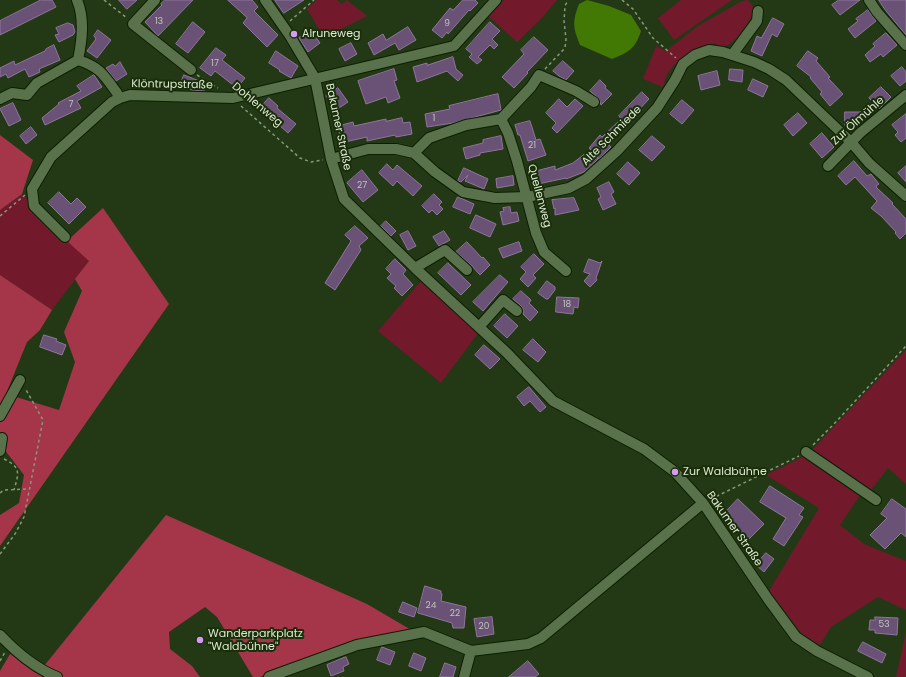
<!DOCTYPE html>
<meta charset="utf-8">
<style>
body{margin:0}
canvas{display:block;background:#233814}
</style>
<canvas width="906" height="677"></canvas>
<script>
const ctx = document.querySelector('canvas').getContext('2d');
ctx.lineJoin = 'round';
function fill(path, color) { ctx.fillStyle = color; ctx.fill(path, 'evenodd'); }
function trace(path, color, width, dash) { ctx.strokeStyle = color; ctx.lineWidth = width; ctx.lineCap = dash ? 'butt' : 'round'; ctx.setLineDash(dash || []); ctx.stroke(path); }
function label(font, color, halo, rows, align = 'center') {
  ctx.font = font + ' Poppins,sans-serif'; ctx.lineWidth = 4; ctx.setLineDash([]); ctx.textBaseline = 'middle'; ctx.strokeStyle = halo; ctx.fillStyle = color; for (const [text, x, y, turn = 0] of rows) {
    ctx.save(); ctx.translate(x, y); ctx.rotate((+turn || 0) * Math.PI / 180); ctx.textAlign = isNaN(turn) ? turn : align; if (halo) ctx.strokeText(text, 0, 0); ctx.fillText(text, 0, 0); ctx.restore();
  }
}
fill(new Path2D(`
 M317 0H337L342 4 347 0 367 16 324 38 307 9Z
 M504 0H557L540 20 517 42 488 16Z
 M681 0H732L674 40 658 18Z
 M748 0 755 9C751 19 738 40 728 45 726 46 721 46 719 47L715 43C697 47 681 55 670 70 666 74 665 82 663 87L643 79 656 46 666 51 698 26 742 1Z
 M22 194 89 261 52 310 0 275V210Z
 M421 281 479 332 441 383 378 331Z
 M906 350V484L888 468 869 493 861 494 840 525 864 544 906 561V610L878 597 831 627 820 645 802 634 769 591 819 508 766 475 802 457 811 451Z
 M906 632V677H896Z`), '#72192c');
fill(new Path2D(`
 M0 135 33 160 22 194 0 210Z
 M103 208 169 304 0 546V515L19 503 24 475 0 444V275L52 310 40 330 27 342 6 394 59 410 75 362 64 332 82 291 75 279 89 261 67 241Z
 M166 515 367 604 413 631 290 665 260 677H253L217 617 205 607 169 632 170 649 192 666 200 677H0V671L10 654 41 672 44 666Z`), '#a53649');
fill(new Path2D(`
 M587 0 609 6 631 15 641 31C635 49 629 52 612 59L580 45C573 28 572 22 579 4Z`), '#427804');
const building = new Path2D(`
 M41 0H52L56 7 0 35V21Z
 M119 0H137L127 9Z
 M165 0H193L158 36 145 22 162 5 161 4Z
 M228 0H252L258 7 254 11 278 35 267 47 243 23 247 18Z
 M275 0H304L284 13Z
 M463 0H475L478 3 470 11 469 10 448 34 447 32 442 38 432 30 450 8 453 10Z
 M839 0H860L840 15 832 5Z
 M879 0H906V35L886 11Z
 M868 10 876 21 855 38 848 29 858 21 856 19Z
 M773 18 784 24 777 37 772 34 762 56 751 51 757 36 761 38Z
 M193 22 205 32 188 53 176 44Z
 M490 22 500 31 492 39 498 45 494 49 490 45 478 57 482 60 477 64 469 57 472 54 466 49Z
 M68 23 73 25 75 32 73 35 59 42 55 35 59 34 56 28Z
 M408 27 416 40 399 50 395 43 374 55 368 43 383 34 386 40Z
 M98 30 111 40 97 58 87 51 96 39 94 36Z
 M311 30 320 43 308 52 299 38Z
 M886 33 897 45 883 57 881 54 870 62 865 55 875 46 873 44Z
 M534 37 548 50 527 72 528 73 514 88 502 77 524 54 521 50Z
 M351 43 357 54 345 61 339 49Z
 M54 45 60 60 39 69 40 72 29 77 25 69 8 78 6 74 0 77V68L14 61 15 65 45 51 46 49Z
 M216 48 226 55 222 60 245 78 237 88 215 71 211 76 200 68Z
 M276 51 298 66 291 78 279 71 280 70 269 63Z
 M808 51 818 58 816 61 830 77 828 78 843 94 830 106 820 94 822 92 810 78 811 77 797 66Z
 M453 57 456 69 463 75 458 81 447 71 417 82 413 67 427 63V65Z
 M563 61 574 71 566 80 559 76 553 71Z
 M120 62 127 74 116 81 106 68 113 64 115 66Z
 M902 67 906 72V81L900 86 891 76Z
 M394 69 397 80 394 81 400 98 388 103 386 97 366 104 358 81Z
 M730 69 743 70 742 82 729 80Z
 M717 71 720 85 701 90 698 76Z
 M94 75 102 87 77 101 81 108 45 125 42 118 59 104 58 103 81 91 77 86Z
 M184 75 207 84 204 91 192 90 180 86Z
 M753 79 768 86 763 97 748 90Z
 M600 80 606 86 605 88 612 94 601 105 599 99 590 91Z
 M881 87 891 97 879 109 869 98Z
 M338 88 348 102 336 110 326 96Z
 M642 92 649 99 633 116 634 118 614 137 615 138 609 145 611 147 599 159 597 157 598 159 584 172 566 179V178L538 184 536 171 555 166V170L573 163 591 149 589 148 600 135 602 137 621 119 619 116Z
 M498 94 501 110 453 123 427 127 425 114 450 109 449 106Z
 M269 98 278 106 277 108 296 124 288 133 260 108Z
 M559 99 567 107 575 99 583 106 557 133 552 128 556 123 546 113Z
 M682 100 694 110 682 124 670 114Z
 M13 103 21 120 9 126 0 109Z
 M845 112H861V124L845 125Z
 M798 113 807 123 793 136 784 125Z
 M906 114V138L901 142 895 135 898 132 892 125Z
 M402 118 403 123 410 122 412 134 396 137 395 135 367 141V137L345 142 341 140 338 126 353 122 354 126 386 119V121Z
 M530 121 536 140 540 139 546 155 528 161 520 135H518L515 125Z
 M31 127 37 135 26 144 20 136Z
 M822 133 834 147 822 158 810 144Z
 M501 136 503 149 480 153V155L466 159 463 148 483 143V140Z
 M652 136 665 147 652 161 639 150Z
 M854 161 867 176 871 174 879 184 876 186 877 188 893 203 892 204 906 219V233L900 239 895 233 896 232 881 216 871 208 877 201 855 177 846 185 838 176Z
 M628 162 640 173 629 185 617 174Z
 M387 164 393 170 397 165 422 186 413 196 397 181 393 186 379 173Z
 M906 166V182L898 173Z
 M464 168 488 179 484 189 465 181 468 175 461 182 458 181Z
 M362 170 378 190 363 202 347 183Z
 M513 176 514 185 497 188 496 179Z
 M609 182 614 192 611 194 616 204 603 210 598 199 601 197 597 188Z
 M59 192 71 204 77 198 86 207 69 224 48 203Z
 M434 194 442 202 439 205 443 209 437 215 432 210 429 213 422 206Z
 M458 197 474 204 470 214 453 207Z
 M574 198 579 210 555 215V208L554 209 552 200Z
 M510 207 511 213 517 212 519 221 503 225 500 212 504 211 503 208Z
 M476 215 496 224 490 237 470 228Z
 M386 221 396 231 391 236 381 226Z
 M355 226 368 238 359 246 361 250 335 290 325 283 351 241 345 235Z
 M408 231 416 246 408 250 400 235Z
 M444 231 450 240 439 246 433 237Z
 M467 242 482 258 483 257 490 265 480 275 471 265 456 252Z
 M519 242 522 251 503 258 499 249Z
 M534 254 544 264 533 275 536 278 528 287 520 279 526 272 521 267Z
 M395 259 406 270 403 274 413 285 402 296 394 288 396 286 387 278 391 274 386 269Z
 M589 259 600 263 602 261 596 278 597 280 590 287 584 281 590 274 584 272Z
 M448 263 471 285 461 295 438 273Z
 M500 275 508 282 483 311 473 302Z
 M547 281 555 287V290L548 299H546L538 293Z
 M521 291 531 300 529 303 538 312 530 321 523 314V309L521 306 513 299Z
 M557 297 579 298 578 308 574 307 573 314 556 312Z
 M505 314 518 326 507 338 494 326Z
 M44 335 57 339 56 341 66 345 62 355 40 347Z
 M533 339 546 352 538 362 523 350Z
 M484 345 500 359 490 369 475 355Z
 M529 387 546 407 540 412 530 401 524 406 517 397Z
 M770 486 804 508 799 515 803 517 784 546 773 539 786 518 760 502Z
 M738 499 764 524 749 539 723 515Z
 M892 499 906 509V537L901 533 885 549 870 535 887 518 881 514Z
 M766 553 774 559 764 572 756 565Z
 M425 586 441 591V594H442L441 601 466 607 464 628H453L452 623 418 613Z
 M403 602 417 608 414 617 399 612Z
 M492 617 494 634 477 637 474 619Z
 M875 617 898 618 897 635 875 633V630H869L870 620H875Z
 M863 642 886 654 882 663 858 651Z
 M382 647 395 652 390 665 377 660Z
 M414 653 426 658 421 671 409 666Z
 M346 657 349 664 343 667 344 671 331 676 327 665Z
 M528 661 539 674 535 677H509Z
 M445 663 456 667 453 677H440Z`);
fill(building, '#6a5276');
trace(building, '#8e759c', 1);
const minor = new Path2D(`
 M155 0 133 24 191 70
 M265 0 290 36 315 78 331 159 344 199 415 268 507 353 553 401 644 449 675 472 703 503 768 599 796 637 817 651 868 677
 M869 0 877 12 906 45
 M732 55 757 21 758 11
 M78 60C100 67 104 75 117 93
 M0 99 12 93 27 95 37 83 78 60C82 41 85 19 77 0
 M501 119 508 133 517 161 536 233 544 252 566 271
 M414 153 429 138 466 125 501 119 531 87 539 75 576 91 594 102
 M331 159 368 149H396L414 153 435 172 463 192 495 198 527 197 569 188 586 179 617 151 657 108 675 80 683 64 695 55 709 50 723 52 754 62 769 69 786 80 851 142 869 163 906 196
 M828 166 860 133 906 95
 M65 237 34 206 32 189 51 157 112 102 120 98 130 95 233 98 454 46 496 0
 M415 268 445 250 467 270
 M479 327 503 300 517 311
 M0 416 20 380
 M0 451 2 438
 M806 452 876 500
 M0 635C16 652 35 668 57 677
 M269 677 357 645 424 632 471 651 528 644 541 638 703 503
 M464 677 471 651`);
trace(minor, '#0b1f00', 12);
trace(new Path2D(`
 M104 0 127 18
 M622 0 633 9 653 38 676 58
 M290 21 314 0
 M545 69 565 48 566 39 564 21 565 6 568 0
 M197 75 218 88
 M241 106 300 158 311 162 323 160
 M0 216 25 195
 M813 445 834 424 906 346
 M4 459C21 467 19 473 14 490
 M0 493 4 490 29 489
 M711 499 799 456
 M0 554 15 534 24 517 43 420 25 388
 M0 661 5 652`), '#86987b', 1.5, [3, 3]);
trace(minor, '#5a724b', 10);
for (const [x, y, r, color] of [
 [294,34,4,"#d89af8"],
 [675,472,4,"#d89af8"],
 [200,640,4,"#d89af8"]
]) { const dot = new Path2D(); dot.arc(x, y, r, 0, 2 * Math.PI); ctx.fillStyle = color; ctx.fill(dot); trace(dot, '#192e09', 1.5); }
label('9px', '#bfc3bc', null, [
 ["13",159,22],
 ["9",447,24],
 ["17",215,64],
 ["7",71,105],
 ["1",434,119],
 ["21",532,146],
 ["27",362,186],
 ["18",567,305],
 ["24",431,606],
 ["22",455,614],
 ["53",884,625],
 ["20",484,627]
]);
label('11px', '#dbe9d3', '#192e09', [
 ["Alruneweg",302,34],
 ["Zur Waldbühne",683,472],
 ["Wanderparkplatz",208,634],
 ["\"Waldbühne\"",208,647]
], 'left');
label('11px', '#dbe9d3', '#192e09', [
 ["Klöntrupstraße",172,85,1],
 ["Dohlenweg",257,105,40],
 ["Zur Ölmühle",858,121,-42],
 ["Bakumer Straße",338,127,78],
 ["Alte Schmiede",612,136,-45],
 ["Quellenweg",539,196,75],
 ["Bakumer Straße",734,529,55]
]);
</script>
